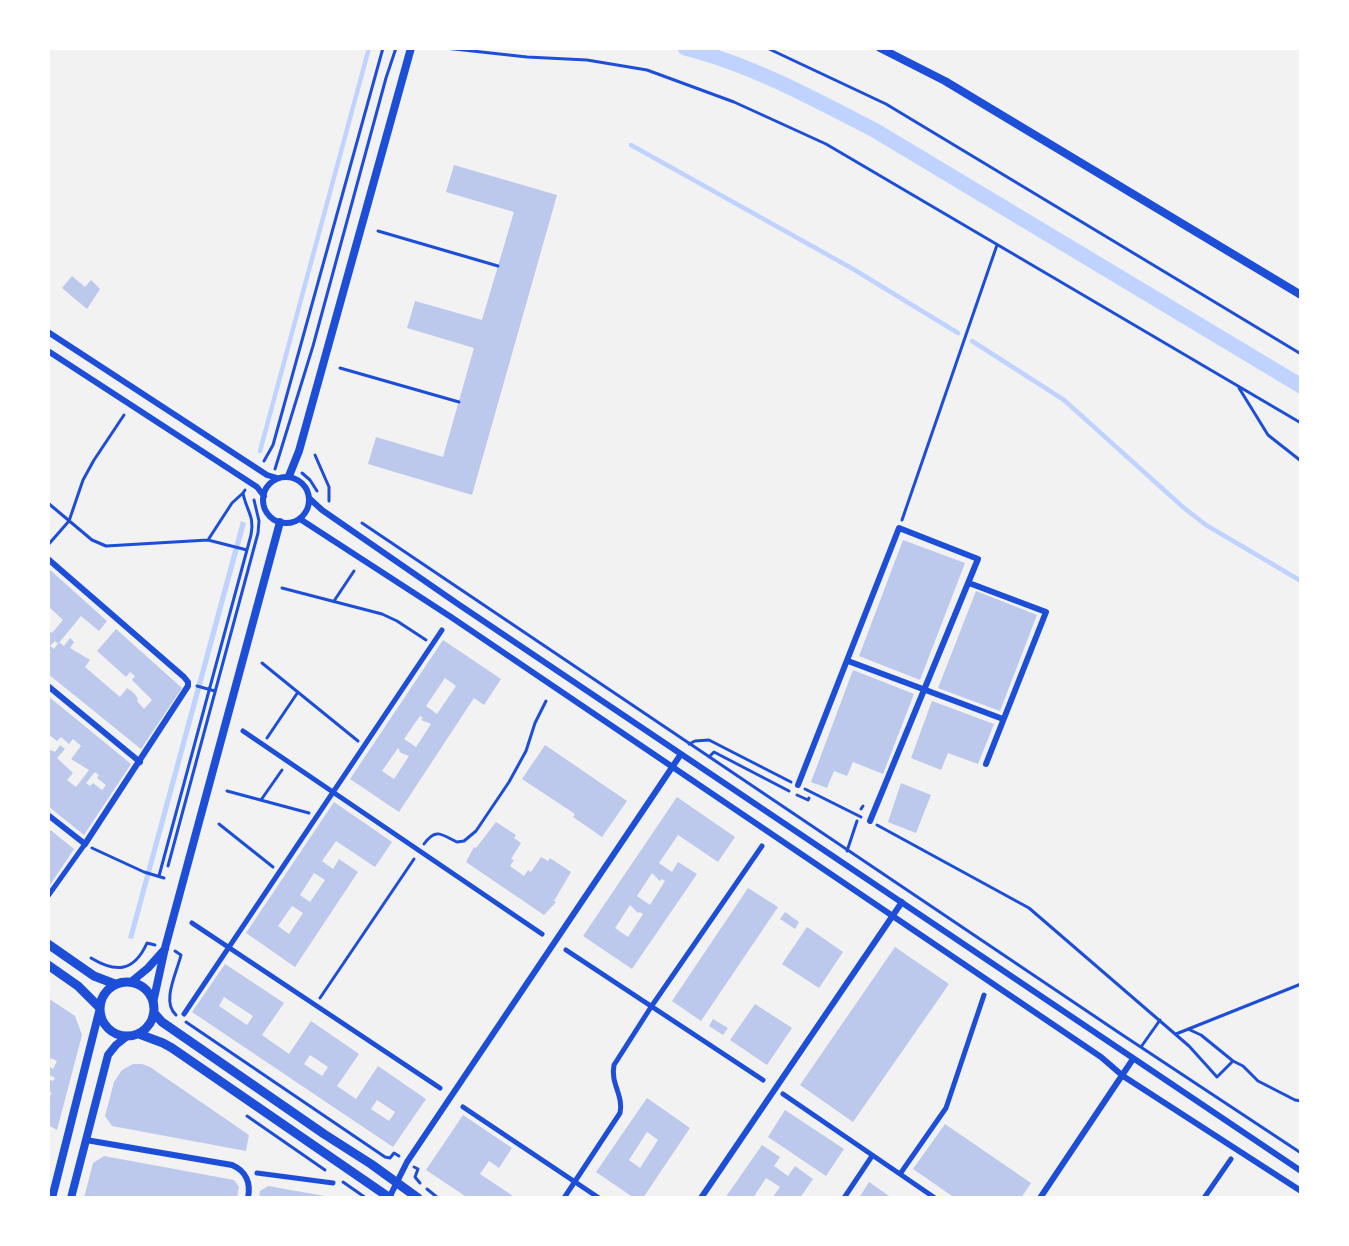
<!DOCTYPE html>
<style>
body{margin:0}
#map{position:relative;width:1349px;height:1246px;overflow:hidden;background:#f2f2f2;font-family:"Libre Baskerville",serif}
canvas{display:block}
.frame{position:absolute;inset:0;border:50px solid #fff;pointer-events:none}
</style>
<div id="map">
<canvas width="1349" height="1246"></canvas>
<div class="frame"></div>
</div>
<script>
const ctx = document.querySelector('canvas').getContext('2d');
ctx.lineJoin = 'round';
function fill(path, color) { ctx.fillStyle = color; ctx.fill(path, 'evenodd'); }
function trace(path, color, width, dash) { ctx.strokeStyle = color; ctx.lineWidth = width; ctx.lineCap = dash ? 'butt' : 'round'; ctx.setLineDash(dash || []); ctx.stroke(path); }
fill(new Path2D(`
 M241 521 246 523 133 939 128 938Z`), '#bfd3fe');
trace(new Path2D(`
 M631 145 853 269 958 333
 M972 341 1064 400 1184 508 1206 525 1301 581
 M260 451 369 48`), '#bfd3fe', 4.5);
trace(new Path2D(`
 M685 48C752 65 815 99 876 131L1301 386`), '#bfd3fe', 15);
fill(new Path2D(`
 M454 165 557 195 472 495 368 464 376 437 443 457 474 348 407 328 415 301 482 320 514 212 446 192Z
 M72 276 85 287 91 280 100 289 87 309 62 288Z
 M903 540 965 563 920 680 859 656Z
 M48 568 107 621 99 631 81 616 58 644 55 641 50 646 54 649 59 642 64 646 70 638 74 642 70 648 90 660 85 667 120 697 127 688 134 693 138 699 137 701 144 709 152 700 132 680 135 676 130 672 126 677 97 651 116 629 182 688 141 749 48 674V656L50 653 48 652V630L52 633 63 620 48 606Z
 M976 591 1037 615 1000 711 938 688Z
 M443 640 501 679 484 705 474 698 399 812 350 779ZM445 678 456 686 437 714 426 706ZM420 716 423 718 421 720 431 724 416 747 404 739ZM398 748 400 751 399 752 409 756 394 779 382 771Z
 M853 670 914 694 883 774 853 762 847 776 834 771 827 788 811 782Z
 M48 696 131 764 84 835 48 806V749L55 752 60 745 65 749 57 758 73 773 67 780 76 787 89 770 71 759 81 746 73 739 69 744 61 737 57 741 48 734ZM95 772 99 775 97 778 106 785 102 790 93 783 90 786 86 783Z
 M932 701 994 724 978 764 948 753 941 770 911 758Z
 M545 745 627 801 602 837 573 817 575 814 522 779Z
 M901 783 931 795 916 833 888 822Z
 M677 797 735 837 718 862 678 835 659 863 672 872 678 862 697 874 632 969 583 936ZM652 873 660 881 662 879 665 881 650 905 637 896ZM630 905 638 913 640 912 643 914 628 937 615 928Z
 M334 802 392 842 375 867 336 841 322 861 333 869 339 859 358 872 295 967 246 933ZM314 873 325 880 310 902 300 895ZM292 906 303 913 289 934 278 926Z
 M496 822 516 835 514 838 521 843 511 859 514 860 510 866 524 876 528 870 531 872 541 857 548 861 550 858 571 872 554 901 556 902 544 915 466 862 474 847 476 848Z
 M48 828 74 849 48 888Z
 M748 888 778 907 701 1021 672 1001Z
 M785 912 799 922 795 929 780 919Z
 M807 927 843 952 819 988 782 964Z
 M895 947 949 984 853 1122 800 1085Z
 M225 964 284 1003 262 1035 289 1054 311 1021 359 1054 337 1086 356 1099 378 1066 426 1099 393 1147 192 1012ZM224 997 253 1016 247 1025 219 1006ZM310 1055 328 1067 322 1076 304 1064ZM377 1100 395 1112 389 1121 371 1109Z
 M48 998 75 1016 82 1035 57 1130 48 1125V1099L52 1093 48 1091V1079L53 1081 55 1078 48 1074V1066L53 1069 57 1061 51 1058 48 1065Z
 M755 1004 792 1028 767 1065 730 1040Z
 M713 1019 728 1028 723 1035 709 1026Z
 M133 1064H142L150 1067 249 1135 246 1151 112 1126 105 1116 114 1082 122 1070Z
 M647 1098 690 1128 643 1198H634L596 1172ZM647 1132 658 1140 640 1168 629 1160Z
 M785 1110 844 1149 826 1176 768 1137Z
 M463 1115 512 1148 499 1168 489 1161 480 1174 516 1198H468L426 1170Z
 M945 1124 1031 1183 1021 1198H955L913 1169Z
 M762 1145 780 1157 774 1166 788 1176 795 1166 813 1179 800 1198H772L780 1187 766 1178 753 1198H725Z
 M104 1156 234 1180 239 1187 237 1198H84L93 1163Z
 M869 1182 892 1198H859Z
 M268 1186 330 1197V1198H259L260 1191Z`), '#bdc9ec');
trace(new Path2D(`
 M445 48 527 57 587 60 647 70 734 102 826 144 1301 423
 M767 48 886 104 1301 354
 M378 231 498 266
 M340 368 459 402
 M1239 388 1268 435 1301 461
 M315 455 329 487V501
 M264 461 273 445 383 48
 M275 469 313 346 386 78 396 48
 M302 473 310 480 317 491
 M48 503 92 540 106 546 208 540 247 550
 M902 520 997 245
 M362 523 1118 1032 1301 1153
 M208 540 232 503 243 493
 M48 545 69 521 83 480 94 460 124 415
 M282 588 382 614 397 621 426 640
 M334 601 354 571
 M262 663 358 741
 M197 686 215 691
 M267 738 298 692
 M689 744 695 741 709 740 791 782
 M709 757 714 752 789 791
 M805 789 861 817
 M227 791 309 813
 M797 795 808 800 809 798
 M261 800 282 770
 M861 809 863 806
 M219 824 273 867
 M877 825 1029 908 1189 1046 1217 1077 1233 1061 1243 1066 1258 1081 1295 1100 1301 1101
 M424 844C436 827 442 835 457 842L464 841 476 831 509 782 526 751 535 723 546 701
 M92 848 144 872 164 878
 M847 851 857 821
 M168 866 258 533 259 521 254 500
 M159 876 251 535C255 516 246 510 243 493L245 490
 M175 951 181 955C177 972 161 1002 176 1015
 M91 958C116 973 134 972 147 943L155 945
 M320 998 414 859
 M186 1022 385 1157 390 1158 394 1153 399 1156
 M1188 1029 1201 1035 1233 1061
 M1176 1034 1301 984
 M1141 1047 1160 1020
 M247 1116 325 1170
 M414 1167 418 1169 415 1177 420 1183
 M343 1182 366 1198
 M427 1189 438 1198`), '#1d4ed8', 3);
trace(new Path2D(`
 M243 731 542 934
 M48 896 85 844
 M192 923 440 1088
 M566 950 763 1080
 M184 1014 442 630
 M783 1094 935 1198
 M463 1107 599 1198
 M257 1173 333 1183
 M900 1174 946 1108 984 995
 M564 1198 620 1113C624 1096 610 1083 614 1065L651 1007 762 846
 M844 1198 872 1156
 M1204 1198 1231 1159`), '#1d4ed8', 5);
trace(new Path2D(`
 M48 332 267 475 277 478
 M48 351 257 487 264 496
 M263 500a23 23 0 1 1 46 0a23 23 0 1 1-46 0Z
 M309 498 322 510 458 604 1301 1171
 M300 519 451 617 1101 1057 1123 1076 1301 1191
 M48 559 184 677 188 682V686L85 844 48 815
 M969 583 1046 612 986 764
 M848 661 1003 719
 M48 686 140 762
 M798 785 899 528 978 559 870 821
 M86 1140 232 1165C246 1171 251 1183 248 1198
 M389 1198 407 1162 681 754
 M701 1198 902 902
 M1040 1198 1133 1059`), '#1d4ed8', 6);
trace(new Path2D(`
 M880 48 945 81 1301 295
 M289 476 299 451 411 48
 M131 982 148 968 165 949
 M153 1003 165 948 280 522
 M52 1198 99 1012
 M71 1198 108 1055 116 1045 126 1037`), '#1d4ed8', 8);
trace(new Path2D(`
 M48 944 94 976 115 984
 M48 965 78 986 99 1007
 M100 1009a27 27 0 1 1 54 0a27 27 0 1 1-54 0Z
 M154 1013 162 1022 324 1134 371 1164 418 1198
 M139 1034 163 1043 172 1048 390 1198`), '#1d4ed8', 9);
</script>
